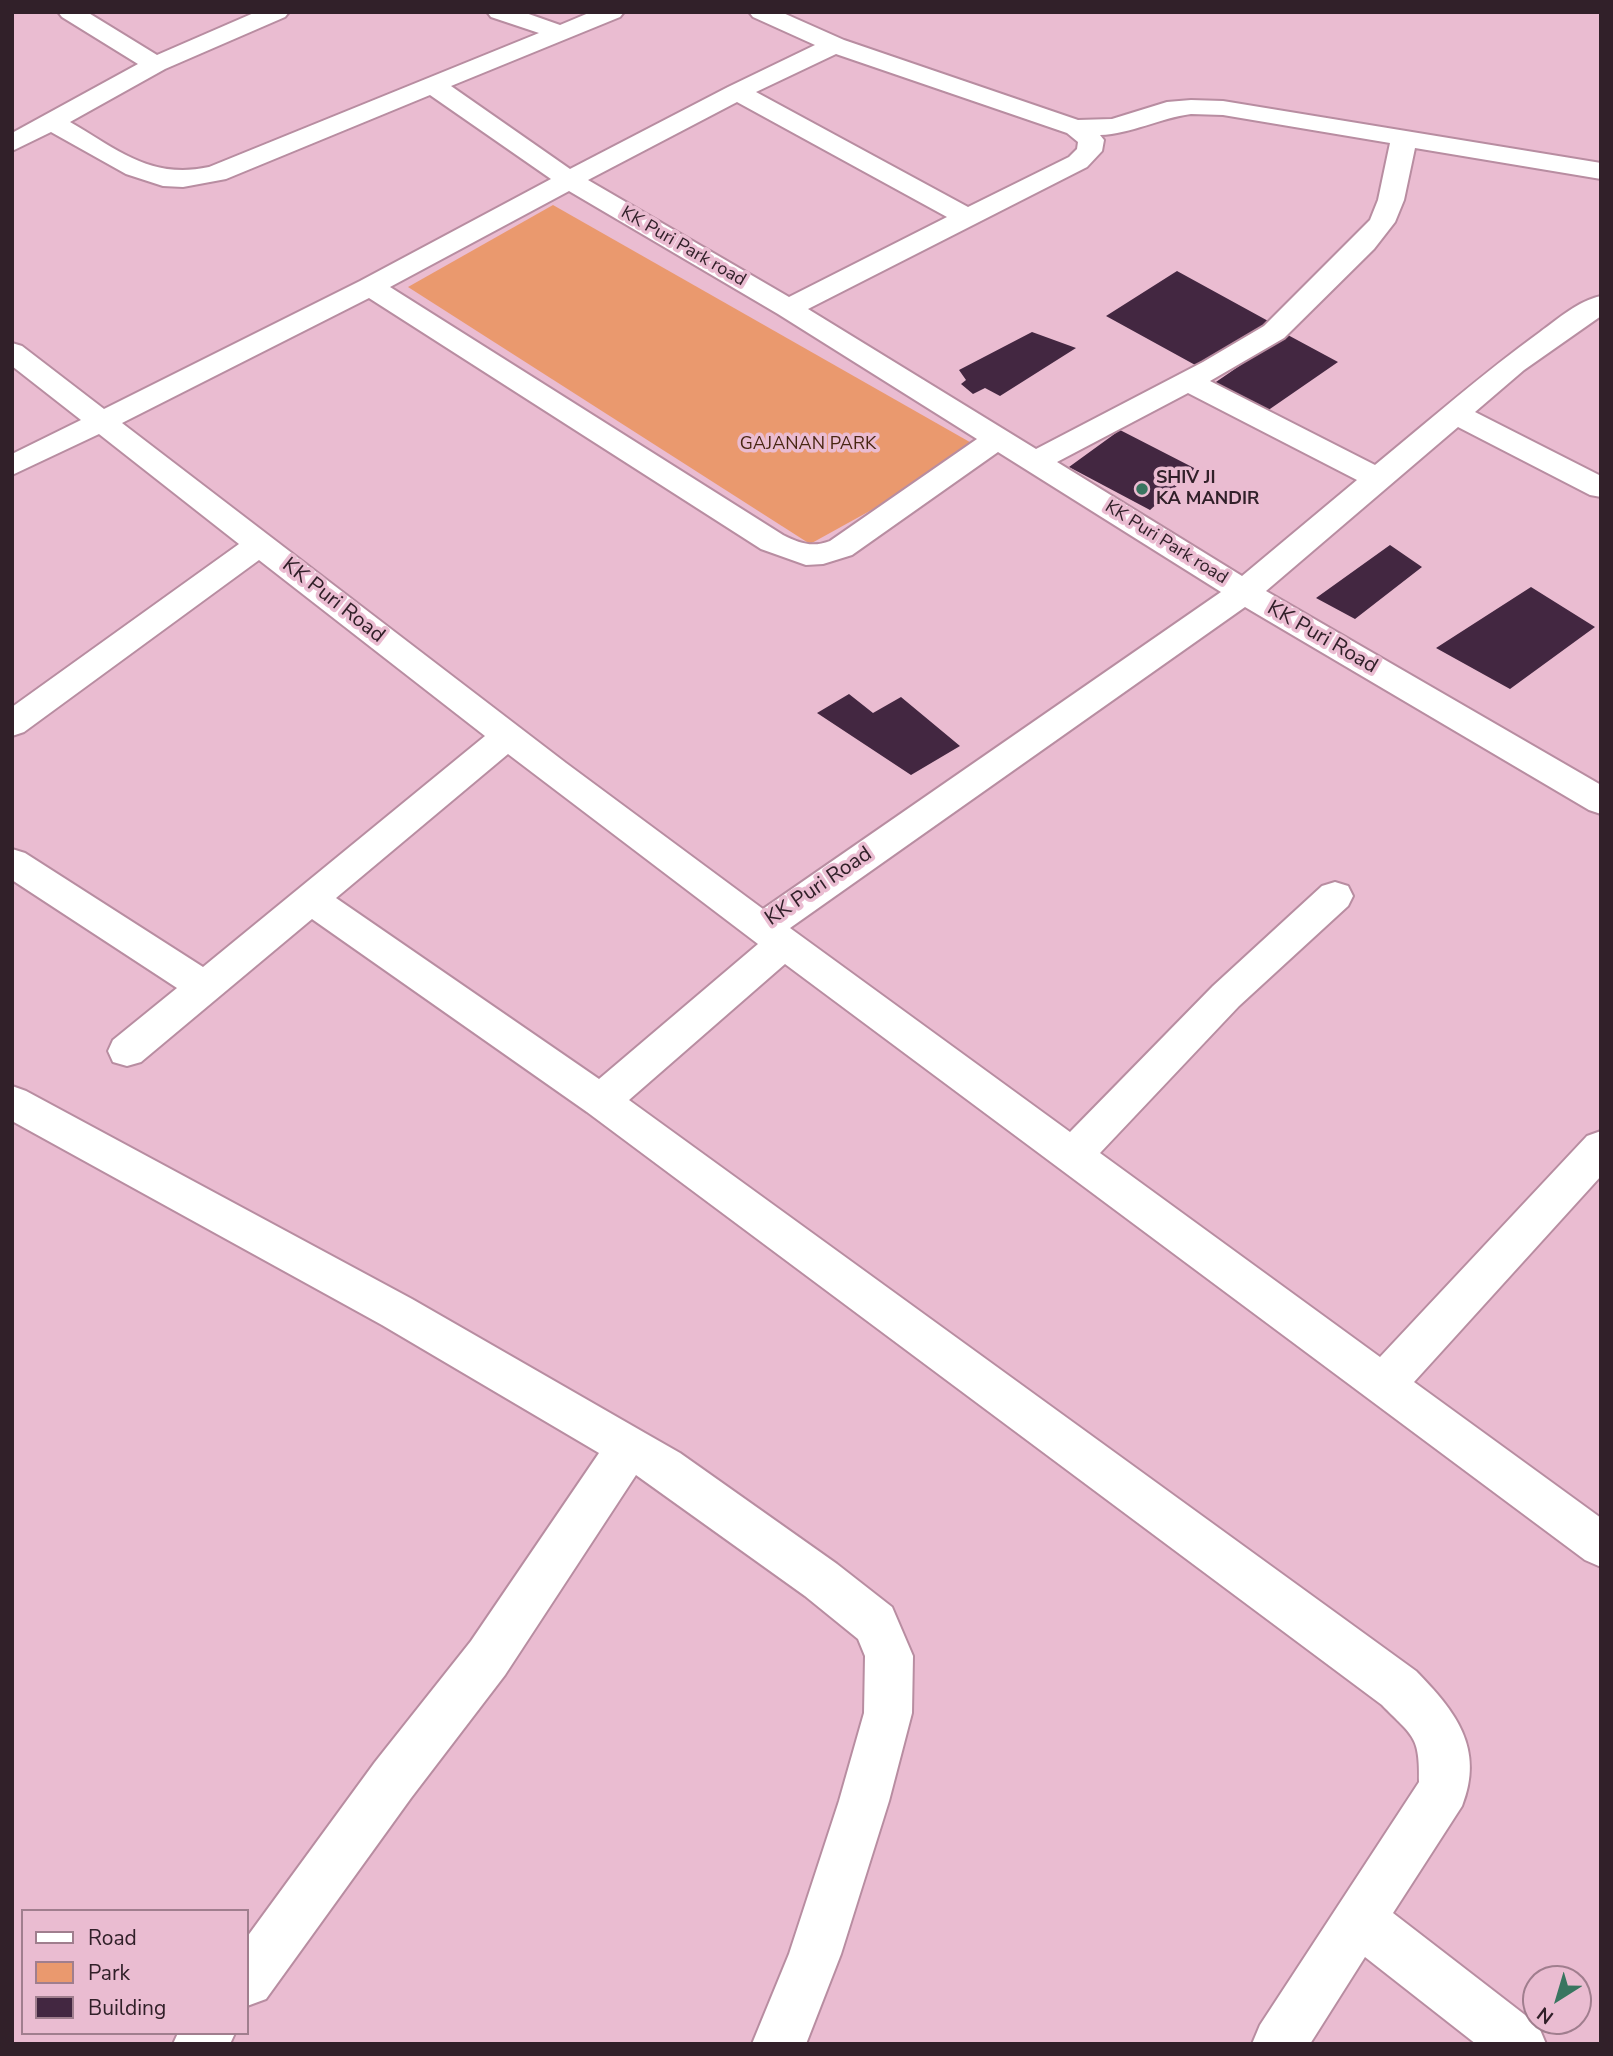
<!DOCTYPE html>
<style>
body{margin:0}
#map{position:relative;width:1613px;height:2056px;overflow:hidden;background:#eabcd1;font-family:"Nunito Sans",sans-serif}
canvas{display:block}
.frame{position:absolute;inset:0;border:14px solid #312029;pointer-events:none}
.legend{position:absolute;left:21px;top:1909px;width:228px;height:126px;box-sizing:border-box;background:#eabcd1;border:2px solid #a07e8e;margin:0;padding:9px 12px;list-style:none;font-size:21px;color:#312029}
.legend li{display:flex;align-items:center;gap:14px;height:35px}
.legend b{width:35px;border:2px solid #a07e8e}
.north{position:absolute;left:1522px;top:1965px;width:70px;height:70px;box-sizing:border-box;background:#eabcd1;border:2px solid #a07e8e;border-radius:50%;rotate:217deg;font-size:19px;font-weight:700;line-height:28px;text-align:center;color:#312029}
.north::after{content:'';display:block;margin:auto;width:24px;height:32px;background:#397560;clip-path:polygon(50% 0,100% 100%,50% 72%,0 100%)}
</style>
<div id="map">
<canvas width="1613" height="2056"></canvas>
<div class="frame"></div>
<ul class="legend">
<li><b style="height:9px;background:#fff"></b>Road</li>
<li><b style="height:19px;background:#ea996e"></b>Park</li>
<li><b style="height:19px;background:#432741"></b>Building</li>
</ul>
<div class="north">N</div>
</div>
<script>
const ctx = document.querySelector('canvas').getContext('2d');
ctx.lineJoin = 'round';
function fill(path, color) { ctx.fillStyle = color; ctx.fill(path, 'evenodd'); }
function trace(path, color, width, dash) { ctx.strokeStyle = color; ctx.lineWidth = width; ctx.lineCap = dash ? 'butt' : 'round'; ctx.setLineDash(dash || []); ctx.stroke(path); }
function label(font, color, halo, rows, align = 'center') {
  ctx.font = font + ' "Nunito Sans",sans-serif'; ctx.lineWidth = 7; ctx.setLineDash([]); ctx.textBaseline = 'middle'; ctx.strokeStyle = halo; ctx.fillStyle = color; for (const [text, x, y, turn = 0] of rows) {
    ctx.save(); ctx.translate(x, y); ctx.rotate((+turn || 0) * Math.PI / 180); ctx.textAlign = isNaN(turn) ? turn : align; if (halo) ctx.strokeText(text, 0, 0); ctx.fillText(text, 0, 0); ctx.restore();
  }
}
fill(new Path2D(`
 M553 205 982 449 810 544 408 287Z`), '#ea996e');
fill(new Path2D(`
 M1177 271 1270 322 1197 366 1106 316Z
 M1032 332 1076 348 1000 396 985 388 973 394 961 384 966 380 959 370Z
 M1286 334 1338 362 1267 411 1213 384Z
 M1120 430 1196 469 1150 510 1069 467Z
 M1390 545 1422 567 1355 619 1316 598Z
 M1531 587 1595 627 1510 689 1436 648Z
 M849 694 873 713 901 697 960 746 911 775 817 713Z`), '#432741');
const minor = new Path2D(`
 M58 12H87L157 55 256 12H289L285 17 165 69 70 122C117 149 151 180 209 167L539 33 491 17 487 12H523L560 25 591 12H624L620 17 451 86 570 169 728 87 815 45 753 17 749 12H781L844 40 1078 120 1112 119 1167 102 1191 100 1223 101 1601 163V179L1415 148 1404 200 1395 222 1374 249 1284 338 1210 381 1375 465C1430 420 1483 373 1540 332 1559 318 1578 301 1601 296V316L1524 370 1475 412 1601 476V497L1590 495 1458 427 1266 591 1601 785V814L1589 810 1245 607 790 928 1070 1132 1213 986 1322 886 1335 882 1348 886 1353 896 1348 906 1239 1006 1100 1153 1380 1357 1587 1136 1601 1131V1176L1414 1382 1601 1518V1567L1585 1560 785 964 629 1100 1416 1671C1455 1711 1485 1748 1462 1806L1393 1913 1538 2025 1546 2044H1476L1365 1957 1310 2044H1252L1260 2025 1419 1782C1420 1735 1413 1737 1382 1705L587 1112 312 919 141 1062 127 1066 113 1062 108 1051 113 1040 177 988 12 880V849L25 853 203 967 485 736 259 560 24 732 12 736V707L239 544 99 434 12 475V454L81 420 12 366V343L22 346 104 409 360 281 551 179 430 95 226 179 183 187 163 186 126 174 51 132 12 151V133L138 64 62 17ZM836 54 1067 133 1078 142 1077 149 1069 157 968 207 756 92ZM737 102 947 217 789 297 588 180ZM1191 114 1223 115 1390 143 1378 200 1370 220 1264 326 1203 362 1036 449 808 309 1087 167 1102 151 1104 140 1100 135C1131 134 1160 118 1191 114ZM569 191 778 314 977 439 830 541C812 548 799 543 783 535L390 287ZM369 298 761 549 806 565 823 564 852 555 998 452 1221 592 763 909 566 763 122 423ZM1188 393 1357 480 1242 576 1057 462ZM508 754 758 944 599 1079 336 898Z
 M12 1086 26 1091 412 1299 645 1433 680 1453 837 1564 892 1607 913 1656 912 1713 889 1801 841 1954 806 2044H752L789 1954 839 1801 864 1713 865 1656 858 1639 805 1596 636 1475 505 1675 411 1798 266 1999 247 2006V1937L375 1762 471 1641 599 1453 382 1325 12 1121Z
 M178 2033H235L230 2044H173Z`);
trace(minor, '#b88da1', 4);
fill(minor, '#fff');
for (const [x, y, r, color] of [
 [1142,489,7,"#397560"]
]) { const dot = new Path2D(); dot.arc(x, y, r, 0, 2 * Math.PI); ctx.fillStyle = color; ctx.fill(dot); trace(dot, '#eabcd1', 2.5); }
label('18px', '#312029', '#eabcd1', [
 ["KK Puri Park road",683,247,30],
 ["KK Puri Park road",1166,543,32]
]);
label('18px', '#482612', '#eabcd1', [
 ["GAJANAN PARK",808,445]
]);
label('bold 18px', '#312029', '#eabcd1', [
 ["SHIV JI",1156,479],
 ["KA MANDIR",1156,500]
], 'left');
label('21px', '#312029', '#eabcd1', [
 ["KK Puri Road",333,601,38],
 ["KK Puri Road",1322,638,30],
 ["KK Puri Road",819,887,-34]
]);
</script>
